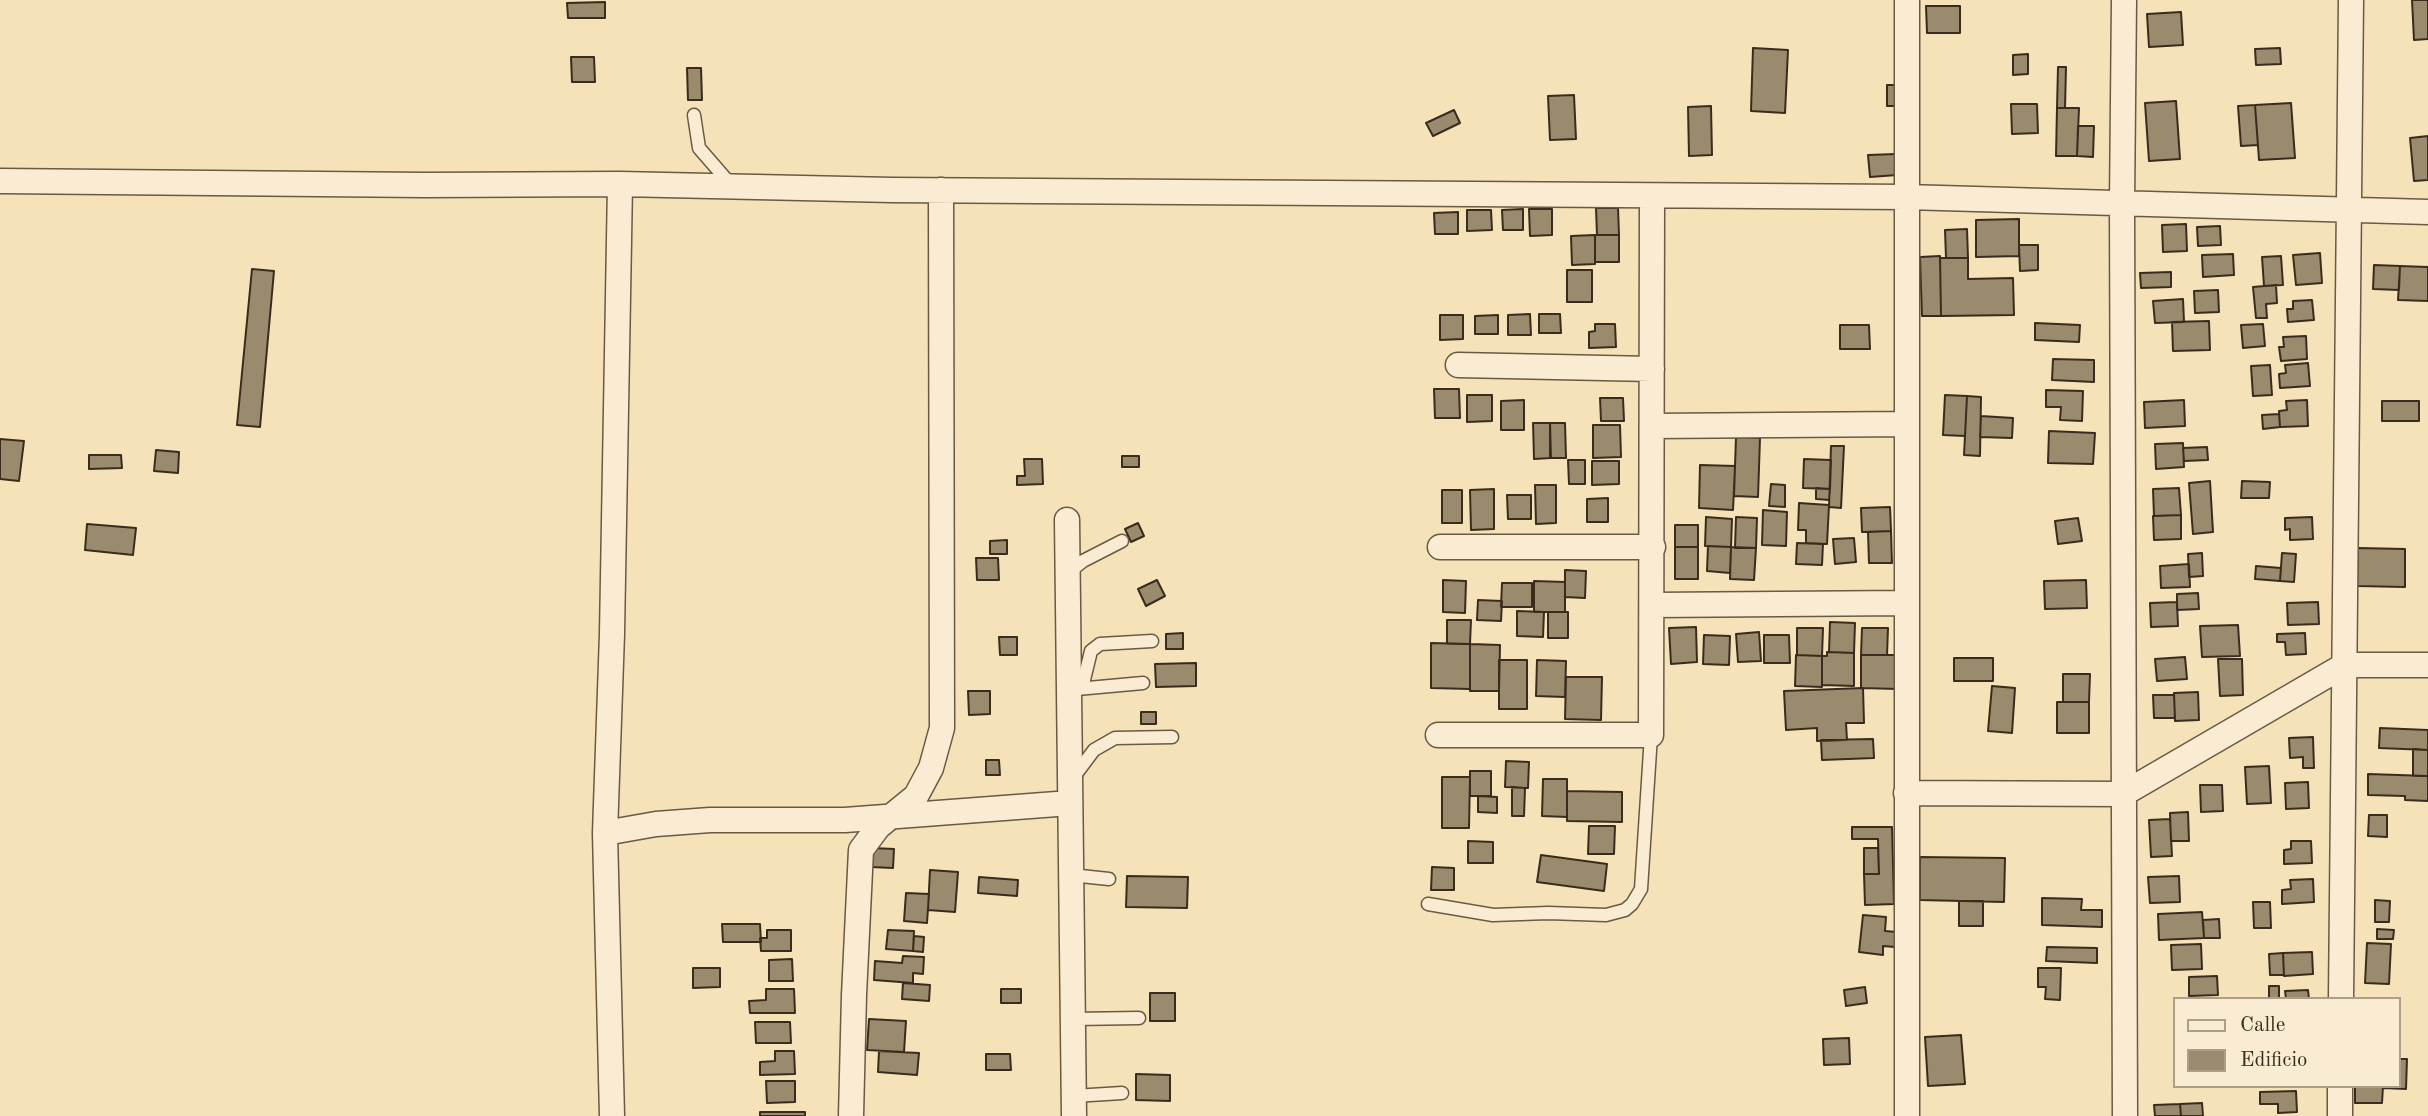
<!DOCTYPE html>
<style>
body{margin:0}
#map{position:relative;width:2428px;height:1116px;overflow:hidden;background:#f6e2b9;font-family:"Old Standard TT",serif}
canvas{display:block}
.legend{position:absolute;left:2173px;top:997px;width:228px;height:91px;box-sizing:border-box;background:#f9ecd2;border:2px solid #ac9f89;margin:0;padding:9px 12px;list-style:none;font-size:21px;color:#392c1c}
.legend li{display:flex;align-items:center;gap:14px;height:35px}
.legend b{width:35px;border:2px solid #ac9f89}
</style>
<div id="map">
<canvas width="2428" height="1116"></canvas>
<ul class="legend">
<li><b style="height:9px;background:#f9ecd2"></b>Calle</li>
<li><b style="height:19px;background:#9b8b6e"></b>Edificio</li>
</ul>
</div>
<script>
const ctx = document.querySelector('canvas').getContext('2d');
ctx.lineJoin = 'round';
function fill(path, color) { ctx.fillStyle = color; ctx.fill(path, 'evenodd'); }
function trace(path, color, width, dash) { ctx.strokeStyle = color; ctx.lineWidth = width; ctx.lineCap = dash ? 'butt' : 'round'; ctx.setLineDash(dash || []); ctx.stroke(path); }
const building = new Path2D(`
 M2412 0H2428V39L2414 40Z
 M605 2V18H568L567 3Z
 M1926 6H1960V33H1927Z
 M2181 12 2183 45 2149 47 2147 14Z
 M1753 48 1788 50 1785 113 1751 111Z
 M2280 48 2281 64 2256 65 2255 49Z
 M2028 54V74L2013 75V55Z
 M571 57H594L595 82H572Z
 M2058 67H2066L2065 108H2057Z
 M687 68H701L702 100H688Z
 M1887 85H1898V106H1887Z
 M1574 95 1576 139 1550 140 1548 96Z
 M2176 101 2180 159 2149 161 2145 103Z
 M2291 103 2295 158 2259 160 2255 105Z
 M2011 104H2037L2038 133 2012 134Z
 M2255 105 2258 145 2241 146 2238 106Z
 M1711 106 1712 155 1689 156 1688 107Z
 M2057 108H2079L2077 156H2056Z
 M1454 110 1460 123 1433 136 1426 123Z
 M2078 126H2094L2093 157 2077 156Z
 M2428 136V180L2414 181 2410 138Z
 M1896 154 1897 175 1870 177 1868 155Z
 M1596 208H1618L1619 235H1597Z
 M1523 209V230H1503L1502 210Z
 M1529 209H1552V235L1530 236Z
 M1467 210H1491L1492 230 1467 231Z
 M1458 212V234H1435L1434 213Z
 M2019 219V256L1976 257V220Z
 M2186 224 2187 251 2163 252 2162 225Z
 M2220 226 2221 245 2198 246 2197 227Z
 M1967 229 1968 258H1946L1945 230Z
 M1595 235V264L1572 265 1571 236Z
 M1595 235H1619V262H1595Z
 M2019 245H2038V270L2020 271Z
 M2320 253 2322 283 2296 285 2293 255Z
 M2233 254 2234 275 2203 277 2202 255Z
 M1940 256 1941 316H1922L1920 257Z
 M2281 256 2283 285 2264 286 2262 257Z
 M1940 258H1968V279L2013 278 2014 315 1941 316Z
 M2374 265 2400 266 2399 290 2373 289Z
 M2400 266 2428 267V301L2398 300Z
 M252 269 274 271 260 427 237 425Z
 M1567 270H1592V302H1567Z
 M2171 272V287L2141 288 2140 273Z
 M2276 285 2277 303 2266 304 2267 318H2256L2253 287Z
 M2218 290 2219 312 2195 313 2194 291Z
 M2183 299 2184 322 2155 323 2153 301Z
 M2312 300 2314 320 2288 322 2287 309H2293V301Z
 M1530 314 1531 335H1508V315Z
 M1539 314H1560L1561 333H1539Z
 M1440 315H1463V339L1440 340Z
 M1498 315V334H1475V316Z
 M2209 321 2210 350 2173 351 2172 322Z
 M2035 323 2080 325 2079 342 2035 340Z
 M1595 324H1615L1616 347 1589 348V332L1595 331Z
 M2263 324 2265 346 2243 348 2241 325Z
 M1840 325H1869L1870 349H1840Z
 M2306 336 2307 359 2281 361 2279 347H2284L2283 337Z
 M2053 359 2094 360V382L2052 380Z
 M2308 363 2310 386 2280 388 2279 374 2286 373 2285 365Z
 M2270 365 2272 395 2253 396 2251 366Z
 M1434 389H1459L1460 418H1435Z
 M2046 390 2083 391 2082 421 2060 420 2061 407H2046Z
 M1467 395H1492V421L1467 422Z
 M1945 395 1967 396 1965 436 1943 435Z
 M1967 396 1981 397 1980 456 1964 455Z
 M1600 398H1623L1624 421H1601Z
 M1524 400V430H1501V401Z
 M2184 400 2185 426 2145 428 2144 402Z
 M2307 400 2308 426 2280 427 2279 411 2287 410 2286 401Z
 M2382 401H2419V421H2382Z
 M2279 414 2280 427 2263 429 2262 415Z
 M1981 416 2013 418 2012 438 1980 437Z
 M1533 423H1550L1551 458 1534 459Z
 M1550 423H1565L1566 458H1550Z
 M1593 425H1620L1621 457 1593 458Z
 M2049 431 2095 433 2093 464 2048 463Z
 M1736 437 1760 438 1758 497 1734 496Z
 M0 439 24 441 19 481 0 479Z
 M2183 443 2184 467 2156 469 2155 444Z
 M1831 446H1844L1841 508 1829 507Z
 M2207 447 2208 460 2184 461 2183 448Z
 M156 450 179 452 178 473 154 471Z
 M89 455H121L122 468 89 469Z
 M1122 456H1139V467H1122Z
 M1024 459H1042L1043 484 1017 485V476H1025Z
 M1804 459 1831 460 1830 489 1803 488Z
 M1568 460H1585V484H1569Z
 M1592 461H1619V484L1592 485Z
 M1700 465 1735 466 1733 510 1699 508Z
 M2210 481 2213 532 2193 534 2189 483Z
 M2242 481 2270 482 2269 498H2241Z
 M1771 484 1785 485V507L1769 506Z
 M1535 485H1556V523L1536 524Z
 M1816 488 1830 489 1829 500 1816 499Z
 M2179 488 2181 515 2154 516 2153 489Z
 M1494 489V529L1471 530 1470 490Z
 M1442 490H1462V523H1442Z
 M1507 495H1531V519H1508Z
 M1608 498V522H1587V499Z
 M1799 503 1829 505 1827 544 1806 543V530H1798Z
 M1890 507 1891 531 1862 532 1861 508Z
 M1763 510 1787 512 1786 546 1762 545Z
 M2181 515V539L2154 540 2153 516Z
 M1706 517 1732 519 1731 547 1705 546Z
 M1736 517 1757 518 1756 548H1735Z
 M2312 517 2313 539 2290 540V529L2285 530V518Z
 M2078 518 2082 541 2058 544 2055 521Z
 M1138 523 1144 536 1131 542 1125 529Z
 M87 524 136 528 133 555 85 550Z
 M1675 525H1698V547H1675Z
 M1891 531 1892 563H1869L1868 532Z
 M1854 538 1856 562 1835 564 1833 539Z
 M1007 540V554H990V541Z
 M1797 543 1823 544 1822 565 1796 564Z
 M1708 546 1731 547 1730 573 1707 571Z
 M1675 547H1698V579H1675Z
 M1731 547 1756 548 1754 580 1730 579Z
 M2358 548 2405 549V587L2357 586Z
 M2202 553 2203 576 2189 577 2188 554Z
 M2282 553 2296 554 2294 582 2280 581Z
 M976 558H998L999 580H977Z
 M2189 564 2190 587 2161 588 2160 566Z
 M2256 566 2281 568 2280 581 2255 579Z
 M1565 570 1586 571 1585 598 1565 597Z
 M1157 580 1165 596 1146 606 1138 589Z
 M1443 580 1466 581 1465 613 1443 612Z
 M2086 580 2087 608 2045 609 2044 581Z
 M1534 581 1565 582V612H1534Z
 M1502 583H1532V607H1501Z
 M2198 593 2199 609 2177 610V594Z
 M1478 600 1502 601 1501 621 1477 620Z
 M2177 602 2178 626 2151 627 2150 603Z
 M2318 602 2319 624 2288 625 2287 603Z
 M1517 611 1544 612 1543 637 1517 636Z
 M1548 612H1568V638H1548Z
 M1447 620H1471L1470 644H1447Z
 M1830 622 1855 623 1854 653 1829 652Z
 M2238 625 2240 656 2202 657 2200 626Z
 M1696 627 1697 662 1671 664 1669 628Z
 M1797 628H1823L1822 656 1797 655Z
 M1862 628H1888L1887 655H1861Z
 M1759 632 1761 661 1738 662 1736 634Z
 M1183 633V649H1166V634Z
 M2305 633 2306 654 2286 655 2285 642H2277V634Z
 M1704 635 1730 636 1729 665 1703 664Z
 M1764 635H1789L1790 663H1764Z
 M999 637H1017V655H1000Z
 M1431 643 1470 644V689L1431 688Z
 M1470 644 1500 645 1499 691H1470Z
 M1827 652 1854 653V686L1822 685V656H1827Z
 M1796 655 1822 656V687L1795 686Z
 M1861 655H1898V689L1861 688Z
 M2185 657 2187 679 2157 681 2155 659Z
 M1954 658H1993V681H1954Z
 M2218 659H2242L2243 695 2220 696Z
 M1499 660H1527V709H1499Z
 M1537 660 1566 661 1565 697 1536 696Z
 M1196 663V686L1156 687 1155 664Z
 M2063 674H2090L2089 702H2063Z
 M1566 677H1602L1601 720 1565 719Z
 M1992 686 2015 688 2012 733 1988 731Z
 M1863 688 1864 723H1846L1847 740 1817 741V728L1786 730 1784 691Z
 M968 691H990V714L969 715Z
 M2198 692 2199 720 2175 721 2174 693Z
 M2153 695H2174L2175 718H2154Z
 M2057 702H2089V733H2057Z
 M1141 712H1156V724H1141Z
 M2380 728 2428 730V750L2379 748Z
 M2313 737 2314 768H2303V757L2290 758 2289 738Z
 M1873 739 1874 758 1822 760 1821 740Z
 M2413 749 2428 750V776H2413Z
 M986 760H999L1000 775H986Z
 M1506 761 1529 762 1528 788 1505 787Z
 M2269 766 2271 803 2247 804 2245 767Z
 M1470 771H1491V796H1470Z
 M2368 774 2428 776V801L2405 800V796L2368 795Z
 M1442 777H1470L1469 828H1442Z
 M1543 779H1567V817L1542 816Z
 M2308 782 2309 808 2286 809 2285 783Z
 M2200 785H2222L2223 811 2201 812Z
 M1512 787 1525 788 1524 816H1512Z
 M1567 791 1622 792V822L1567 821Z
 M1478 796 1497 797V813L1478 812Z
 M2188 812 2189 841H2171L2170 813Z
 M2369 815H2387V837L2368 836Z
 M2170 819 2172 856 2151 857 2149 820Z
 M1589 826H1615L1614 854H1588Z
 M1852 827H1892L1894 904 1865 905 1864 874H1879L1878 839H1852Z
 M1468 841 1493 842V863H1468Z
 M2291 841H2311L2312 863 2284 864V850L2291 849Z
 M872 848 894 849 893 868 871 867Z
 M1864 848H1878L1879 874H1864Z
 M1541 855 1607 864 1604 891 1537 882Z
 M1920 857 2005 858 2004 902 1920 900Z
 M1432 867 1454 868V890H1431Z
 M930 870 958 872 955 912 928 910Z
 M1127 876 1188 877 1187 908 1126 907Z
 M2179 876 2180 902 2150 903 2148 877Z
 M979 877 1018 880 1017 896 978 893Z
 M2313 879 2314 902 2282 904V890L2291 889 2290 880Z
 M906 893 929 894 927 923 904 921Z
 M2042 898 2082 899 2081 910H2102V927L2042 925Z
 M2375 900 2390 901 2389 922H2375Z
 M1959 901H1983V926H1959Z
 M2253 902H2270L2271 928H2254Z
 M2202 912 2204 938 2159 940 2158 914Z
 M1863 915 1886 917 1885 931 1897 932 1895 947 1883 946V955L1859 952Z
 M2219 919 2220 938H2204L2203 920Z
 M722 924H760L761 942H723Z
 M2377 929 2394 930 2393 939H2377Z
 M767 930H791V951H761L760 938H767Z
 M888 930 914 931 913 951 886 949Z
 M914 936 924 937 923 952 913 951Z
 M2367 943 2391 944 2389 984 2365 983Z
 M2201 944 2202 969 2172 970 2171 945Z
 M2047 947 2097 948V963L2046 961Z
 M2312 952 2313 974 2284 976 2283 953Z
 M2283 953 2284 975H2270L2269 954Z
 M903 956 924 957 923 974 913 973V983L874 980 875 961 902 963Z
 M792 959 793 981H769V960Z
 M693 968H720V987L693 988Z
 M2038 968H2061L2060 1000 2045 999 2046 987H2038Z
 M2217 976 2218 995 2189 996V977Z
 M903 983 930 985 929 1001 902 999Z
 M2269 986H2279V999H2269Z
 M1865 987 1867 1003 1846 1006 1844 990Z
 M766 989H794L795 1013H750L749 1001 766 1000Z
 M1001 989H1021V1003H1001Z
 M2308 990 2309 999H2286L2285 991Z
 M1150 993H1175V1021H1150Z
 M869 1019 906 1021 904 1052 867 1050Z
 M755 1022H790L791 1043H756Z
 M1961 1035 1965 1084 1928 1086 1925 1037Z
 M1849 1038 1850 1064 1824 1065 1823 1039Z
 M775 1051H794L795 1074 760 1075V1062L775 1061Z
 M879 1051 919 1053 917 1075 878 1072Z
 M986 1054H1010L1011 1070H986Z
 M2398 1059H2407L2406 1089 2383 1088V1086H2398Z
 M1136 1074 1170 1075V1101L1136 1100Z
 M766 1081H795V1102L767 1103Z
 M2355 1086H2383L2382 1103H2355Z
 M2296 1091 2297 1112 2278 1113V1104H2260V1092Z
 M2202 1103 2203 1116H2181L2180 1104Z
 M2180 1104 2181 1116H2155L2154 1105Z
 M760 1112H805V1116H760Z`);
fill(building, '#9b8b6e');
trace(building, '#392c1c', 2);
const service = new Path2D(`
 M694 115 699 148 732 186
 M1068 573 1083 561 1122 541
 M1082 688 1091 651 1100 644 1152 641
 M1077 689 1143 683
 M1073 778 1094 750 1115 738 1172 737
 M1071 875 1109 879
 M1428 904 1493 915 1548 913 1606 915 1625 910 1632 904 1641 889 1651 735
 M1073 1019 1139 1018
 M1074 1096 1122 1093`);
const minor = new Path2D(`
 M1907 0V1116
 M2124 0 2122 204 2125 1116
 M0 181 425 185 620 184 892 190 1906 197 2428 212
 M1458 365 1652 369
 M1653 426 1906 424
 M1067 520 1074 1116
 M1440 547H1653
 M1653 605 1906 603
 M1438 735H1651L1652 196
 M1906 793 2123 794 2345 665H2428
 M605 833 656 824 710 820H845L1070 803
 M2341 999 2351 0
 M612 1116 605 833 612 634 620 184
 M851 1116 854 995 861 850 878 827 916 796 931 768 942 728 941 190
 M2340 1116V1086`);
trace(service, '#685a43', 15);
trace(minor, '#685a43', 27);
trace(service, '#f9ecd2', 12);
trace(minor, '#f9ecd2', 24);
</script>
